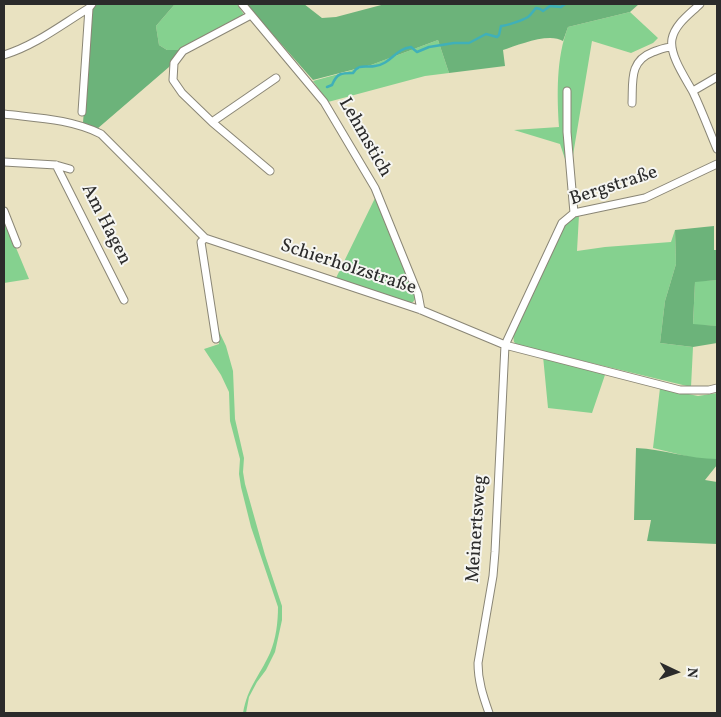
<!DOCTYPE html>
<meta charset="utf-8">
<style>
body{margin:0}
#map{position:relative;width:721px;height:717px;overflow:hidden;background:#e9e2c1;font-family:Vollkorn,serif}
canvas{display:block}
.frame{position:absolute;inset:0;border:5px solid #2b2b2b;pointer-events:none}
.north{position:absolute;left:651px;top:647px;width:50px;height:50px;-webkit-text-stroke:4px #f6f6f2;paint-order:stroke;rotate:93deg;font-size:14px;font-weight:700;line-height:20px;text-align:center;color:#2b2b2b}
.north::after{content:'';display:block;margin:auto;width:18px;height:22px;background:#2b2b2b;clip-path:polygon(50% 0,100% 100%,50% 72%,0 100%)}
</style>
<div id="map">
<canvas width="721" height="717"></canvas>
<div class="frame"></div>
<div class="north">N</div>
</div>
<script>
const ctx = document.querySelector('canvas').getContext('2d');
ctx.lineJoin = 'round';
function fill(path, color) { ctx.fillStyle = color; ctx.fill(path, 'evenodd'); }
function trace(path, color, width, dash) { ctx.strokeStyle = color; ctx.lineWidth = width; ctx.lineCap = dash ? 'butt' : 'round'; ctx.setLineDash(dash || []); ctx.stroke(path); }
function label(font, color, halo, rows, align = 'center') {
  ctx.font = font + ' Vollkorn,serif'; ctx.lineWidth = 4; ctx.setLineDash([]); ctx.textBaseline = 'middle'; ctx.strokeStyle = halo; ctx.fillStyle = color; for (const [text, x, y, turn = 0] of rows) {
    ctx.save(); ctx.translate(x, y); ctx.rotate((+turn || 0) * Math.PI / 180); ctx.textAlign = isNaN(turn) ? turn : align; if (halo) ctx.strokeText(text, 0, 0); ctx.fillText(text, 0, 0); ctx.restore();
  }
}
fill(new Path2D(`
 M175 4H237L245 16 181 50H167L159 45 156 26Z
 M630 12 658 38 653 43 631 53 592 41 572 161 566 162 560 144 514 130 559 127C557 95 556 58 568 27Z
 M438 40 449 73 425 76 328 102 313 81 371 65Z
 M376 196 414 293 415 299 413 302 409 303 336 278Z
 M577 215H579L577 251 605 247 671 242 675 230 676 264 665 301 660 343 693 347 691 387 517 345 514 342 513 335 565 225Z
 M4 219 29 279 4 283Z
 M717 280V326L693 325 695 281Z
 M217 327 226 346 233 371 235 419 244 458 243 472 245 484 265 555 282 606V620L275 652 266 670 257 682 249 697 246 713H243C248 686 259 677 270 653 276 639 278 622 278 607L251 527 241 487 239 474 240 459 230 421 229 392 221 375 204 349 219 344Z
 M543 356 606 372 592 413 548 408Z
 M660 388 698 396 717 393V459H698L653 448Z`), '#85d18f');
fill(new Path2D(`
 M95 4H175L156 26 159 45 167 50H181L169 67 97 129 83 123 91 9Z
 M247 4H304L322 18 336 17 385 4H639L630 12 568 27 563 41C549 32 518 45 503 50L505 66 449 73 438 40 371 65 313 80 253 12Z
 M714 226V250H717V280L695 282 693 324 717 326V343L693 347 660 343 665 301 676 264 675 230Z
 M636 448C664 449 689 459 717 459V465L705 480 717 482V544L647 541 651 520H634Z`), '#6cb37a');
trace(new Path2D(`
 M327 87 332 85C337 73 341 73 353 73 359 63 366 68 375 66 391 64 395 49 411 47L417 52 429 47 454 43H469L486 34 497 37 499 35 501 26C506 26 523 20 528 17 531 15 533 11 536 8L540 9 543 11 550 6 561 7 565 4`), '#40b0b8', 2.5);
const minor = new Path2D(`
 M242 4 324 102 375 188 418 294 421 310
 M700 4C690 14 675 24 672 39 669 55 686 79 693 92 702 111 709 130 717 149
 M251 15 183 51 174 63 173 80 182 93 212 122 270 171
 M4 55C36 45 61 25 89 8L92 4
 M567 91V132L574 213
 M693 91 717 77
 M632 103C633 81 629 61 653 52 659 50 665 47 672 47
 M82 112 89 8
 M4 114C37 118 71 119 101 134L205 238 421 310 505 345 680 390H709L717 388
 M212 122 276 78
 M4 162 56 165 70 169
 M56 165 124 300
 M4 211 17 244
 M205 238 201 242 216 339
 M489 713C483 696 478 681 478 663L493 576 495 552 505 345 562 223 574 213 645 198 717 164`);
trace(minor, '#8a8676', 9);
trace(minor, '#fff', 7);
label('19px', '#2b2b2b', '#f6f6f2', [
 ["Lehmstich",364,138,60],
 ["Bergstraße",614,187,-18],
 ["Am Hagen",105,225,63],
 ["Schierholzstraße",348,268,18],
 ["Meinertsweg",478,529,-86]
]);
</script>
